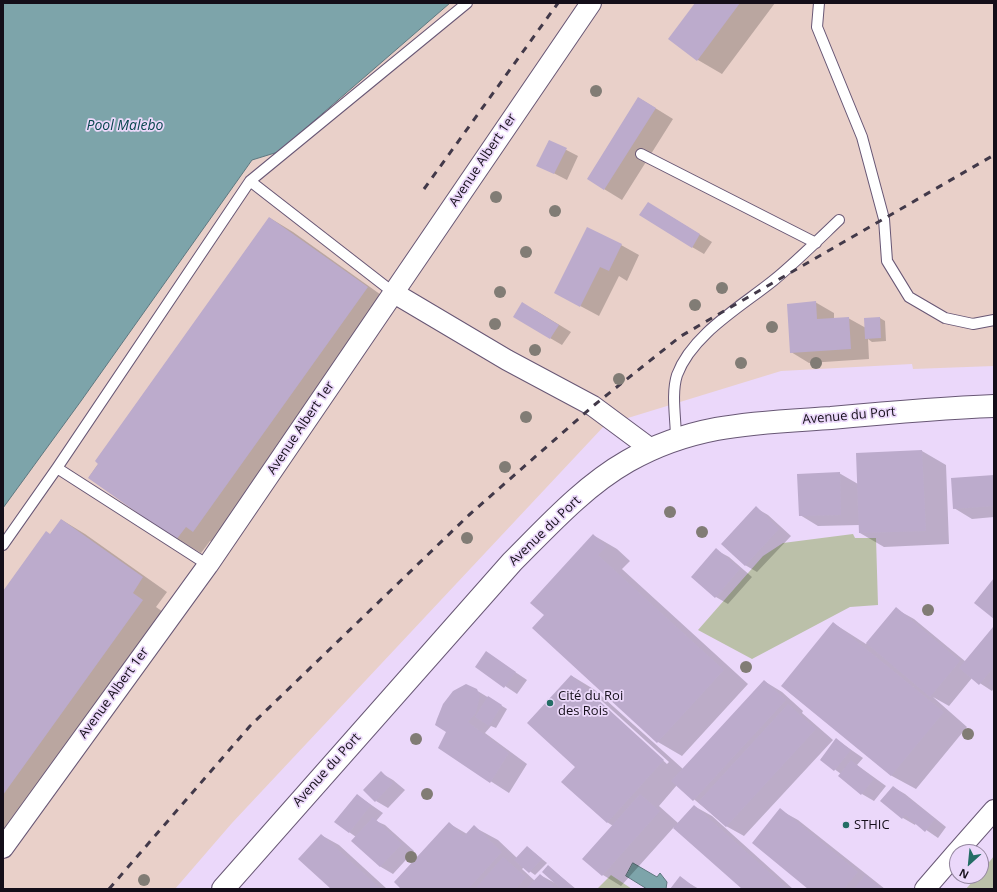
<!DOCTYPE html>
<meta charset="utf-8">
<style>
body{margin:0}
#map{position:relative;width:997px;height:892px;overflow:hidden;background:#ebd8fa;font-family:"Open Sans",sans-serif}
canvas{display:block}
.frame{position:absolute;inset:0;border:4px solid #140e19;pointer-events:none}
.north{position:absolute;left:949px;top:844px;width:40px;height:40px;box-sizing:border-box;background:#ebd8fa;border:1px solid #9587a0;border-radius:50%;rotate:207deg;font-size:11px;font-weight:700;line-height:16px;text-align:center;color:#140e19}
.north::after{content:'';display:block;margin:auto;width:14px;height:18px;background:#246d65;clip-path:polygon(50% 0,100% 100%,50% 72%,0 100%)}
</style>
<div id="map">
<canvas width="997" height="892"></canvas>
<div class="frame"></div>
<div class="north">N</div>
</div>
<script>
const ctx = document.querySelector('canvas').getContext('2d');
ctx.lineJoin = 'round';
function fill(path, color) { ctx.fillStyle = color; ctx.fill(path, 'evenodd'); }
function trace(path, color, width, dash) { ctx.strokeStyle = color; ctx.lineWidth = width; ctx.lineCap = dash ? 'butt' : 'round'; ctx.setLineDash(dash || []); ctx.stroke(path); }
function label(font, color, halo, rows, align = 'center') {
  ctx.font = font + ' "Open Sans",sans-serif'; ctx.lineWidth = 3.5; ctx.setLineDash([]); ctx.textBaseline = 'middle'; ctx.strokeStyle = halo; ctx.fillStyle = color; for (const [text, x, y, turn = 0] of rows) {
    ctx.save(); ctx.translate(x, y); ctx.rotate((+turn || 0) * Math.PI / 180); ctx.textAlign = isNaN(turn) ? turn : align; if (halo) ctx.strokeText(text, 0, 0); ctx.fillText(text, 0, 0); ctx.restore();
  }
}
fill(new Path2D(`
 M450 3H994V366L913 369 912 364 781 371 605 425 232 823 175 889H3V508L81 401 252 160 278 152Z`), '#e9d0c9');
fill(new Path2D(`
 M853 534 855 538H876L878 605 850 607 752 659 698 630 763 556 783 543Z
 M994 856V889H966L977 876H981V872Z
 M611 875 632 889H597Z`), '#bbc0a9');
const water = new Path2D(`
 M3 3H450L278 152 252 160 81 401 3 508Z
 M633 863 657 877 660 873 667 882 666 889H647L626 876Z`);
fill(water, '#7da4aa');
trace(water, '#5e777e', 1);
fill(new Path2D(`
 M696 3H775L722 74 698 60Z
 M639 98 673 119 622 200 604 189Z
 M549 141 578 156 567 180 538 165Z
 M660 210 712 242 704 254 692 247Z
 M270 218 293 232 391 302 218 545 210 541 201 553 177 539 89 477Z
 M621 245 639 255 627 281 619 276 599 316 556 293Z
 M815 302 834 313V319L848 318 866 328 880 318 885 321 886 341 872 342 868 339 869 359 809 363 791 352Z
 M535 310 571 332 562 345 550 338Z
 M922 451 946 465 949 544 884 547 860 533 859 525 818 526 800 515 839 473 858 484 857 454Z
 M994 476V517L972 519 954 508Z
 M756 508 768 515 791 536 757 572 745 565Z
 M62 520 85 534 167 592 156 607 166 614 3 842V593Z
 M593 535 617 549 630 561 622 569 748 684 682 756 658 742 545 615Z
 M716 550 729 557 752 577 728 604 716 597 693 576Z
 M896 609 914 619 966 662 994 628V688L992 691 972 678 949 706 933 697 967 727 916 789 892 776 782 686 833 623 866 644Z
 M487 653 527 680 517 694 477 667Z
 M572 676 595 690 683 769 764 681 782 692 803 711 802 713 833 740 744 836 726 826 677 785 659 806 678 823 694 806 712 816 793 889H743L674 827 621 886 603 875 584 858 613 826 607 822 576 767ZM591 691 669 762 667 764 591 694Z
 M476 690 507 709 496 728 491 726 485 733 527 764 509 793 439 748Z
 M837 740 863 758 857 765 886 786 874 801 862 794 841 774 821 759Z
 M381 773 393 780 405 790 388 808 376 801Z
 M893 787 905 794 946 827 938 838 916 823 915 825 903 818Z
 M357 795 383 813 376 821 385 825 414 851 393 874 381 867 353 841 356 837 349 832Z
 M780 810 798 820 885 889H809Z
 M450 824 467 834 474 827 498 840 517 858 527 847 547 863 535 875 524 867 522 869 535 881 540 875 555 883 548 866 576 889H403Z
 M321 835 339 845 387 889H332Z
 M680 878 699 889H672Z`), '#0003');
fill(new Path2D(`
 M695 3H740L697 61 668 39Z
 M638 97 656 108 604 190 587 179Z
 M549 140 567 148 554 174 536 166Z
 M648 202 700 234 692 248 639 215Z
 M269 217 368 287 193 532 186 527 176 540 88 478 98 464 95 461Z
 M587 227 622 244 609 271 600 267 580 307 554 293Z
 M816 301 817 319 849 317 851 349 790 353 787 304Z
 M522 302 559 325 550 339 513 317Z
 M880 317 881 338 865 339 864 318Z
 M922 450 926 531 859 533 856 453Z
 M840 472 841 515 799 516 797 474Z
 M994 475V506L953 509 951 478Z
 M756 506 779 529 745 566 721 544Z
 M61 519 143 577 133 593 143 600 3 795V591L46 531 50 534Z
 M593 534 606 547 598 555 724 670 657 743 532 628 544 615 530 603Z
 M716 548 740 569 715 598 691 577Z
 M994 578V619L974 603Z
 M896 607 960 661 930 697 866 643Z
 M833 622 944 712 891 776 781 686Z
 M993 627 994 667 979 685 959 668Z
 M486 651 516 672 504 688 475 667Z
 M571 675 664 760 607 823 561 782 575 767 527 723Z
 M994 676V687L989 683Z
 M764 680 786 700 693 801 671 781Z
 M466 684 477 689 480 696 476 713 468 722 509 753 490 783 438 748 446 732 435 725 437 719 443 704 453 691Z
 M488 696 502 705 489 726 475 717Z
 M788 704 816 729 726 827 698 802Z
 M836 738 851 750 834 771 820 760Z
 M851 760 874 779 861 795 838 776Z
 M381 771 393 783 375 802 363 790Z
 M893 786 935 819 925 832 905 815 902 819 880 801Z
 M357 794 371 805 349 833 334 822Z
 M640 794 660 811 602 876 582 859Z
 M694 805 788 889H742L673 828Z
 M780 808 858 872 844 889H808L752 843Z
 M373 817 402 844 380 867 351 841Z
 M449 822 464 836 474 825 502 852 468 889H401L394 882Z
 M321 834 381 889H331L298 859Z
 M527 846 542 859 529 873 514 860Z
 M503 857 526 877 516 889H475Z
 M548 865 575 889H561L542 872Z
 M540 874 557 889H526Z
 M865 875 883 889H854Z
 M680 876 697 889H670Z`), '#bcabcc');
const service = new Path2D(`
 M819 3 817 27 862 137 884 219 887 261 909 297 945 318 973 324 994 320
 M641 154 816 243
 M250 181 394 293
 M676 439C676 419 671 394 677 375 692 334 742 306 774 280 797 261 818 240 839 220
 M57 468 208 565
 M3 545 57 468 250 181 467 3`);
const minor = new Path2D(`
 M394 293 507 360 593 406 651 449
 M3 848 208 565 591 3
 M957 852 994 810
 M925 889 957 852`);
const primary = new Path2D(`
 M223 889 512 562C548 526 584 486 628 461 695 423 757 423 831 418 885 413 939 408 994 406`);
trace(service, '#685775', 12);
trace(minor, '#685775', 22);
trace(primary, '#685775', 24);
trace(service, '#fff', 10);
trace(minor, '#fff', 20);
trace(primary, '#fff', 22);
trace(new Path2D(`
 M424 189 558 3
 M109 889 250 726 469 515 593 406 681 336 994 155`), '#423949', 3, [7, 7]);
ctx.fillStyle = '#817c75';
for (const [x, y] of [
 [596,91],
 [496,197],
 [555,211],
 [526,252],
 [722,288],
 [500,292],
 [695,305],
 [495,324],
 [772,327],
 [535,350],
 [741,363],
 [816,363],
 [619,379],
 [526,417],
 [505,467],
 [670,512],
 [702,532],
 [467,538],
 [928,610],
 [746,667],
 [968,734],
 [416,739],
 [427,794],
 [411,857],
 [144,880]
]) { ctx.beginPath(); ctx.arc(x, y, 6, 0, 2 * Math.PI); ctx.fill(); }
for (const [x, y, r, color] of [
 [550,703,4,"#246d65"],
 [846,825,4,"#246d65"]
]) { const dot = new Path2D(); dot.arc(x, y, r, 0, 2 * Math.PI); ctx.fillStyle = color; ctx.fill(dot); trace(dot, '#ebd8fa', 1.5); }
label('13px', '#140e19', '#ebd8fa', [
 ["Avenue Albert 1er",483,160,-56],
 ["Avenue du Port",849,416,-5],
 ["Avenue Albert 1er",301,428,-56],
 ["Avenue du Port",545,531,-44],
 ["Avenue Albert 1er",114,693,-54],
 ["Avenue du Port",327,770,-48]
]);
label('13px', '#140e19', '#ebd8fa', [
 ["Cité du Roi",558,696],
 ["des Rois",558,711],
 ["STHIC",854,825]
], 'left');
label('italic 14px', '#08464e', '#ebd8fa', [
 ["Pool Malebo",125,126]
]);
</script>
